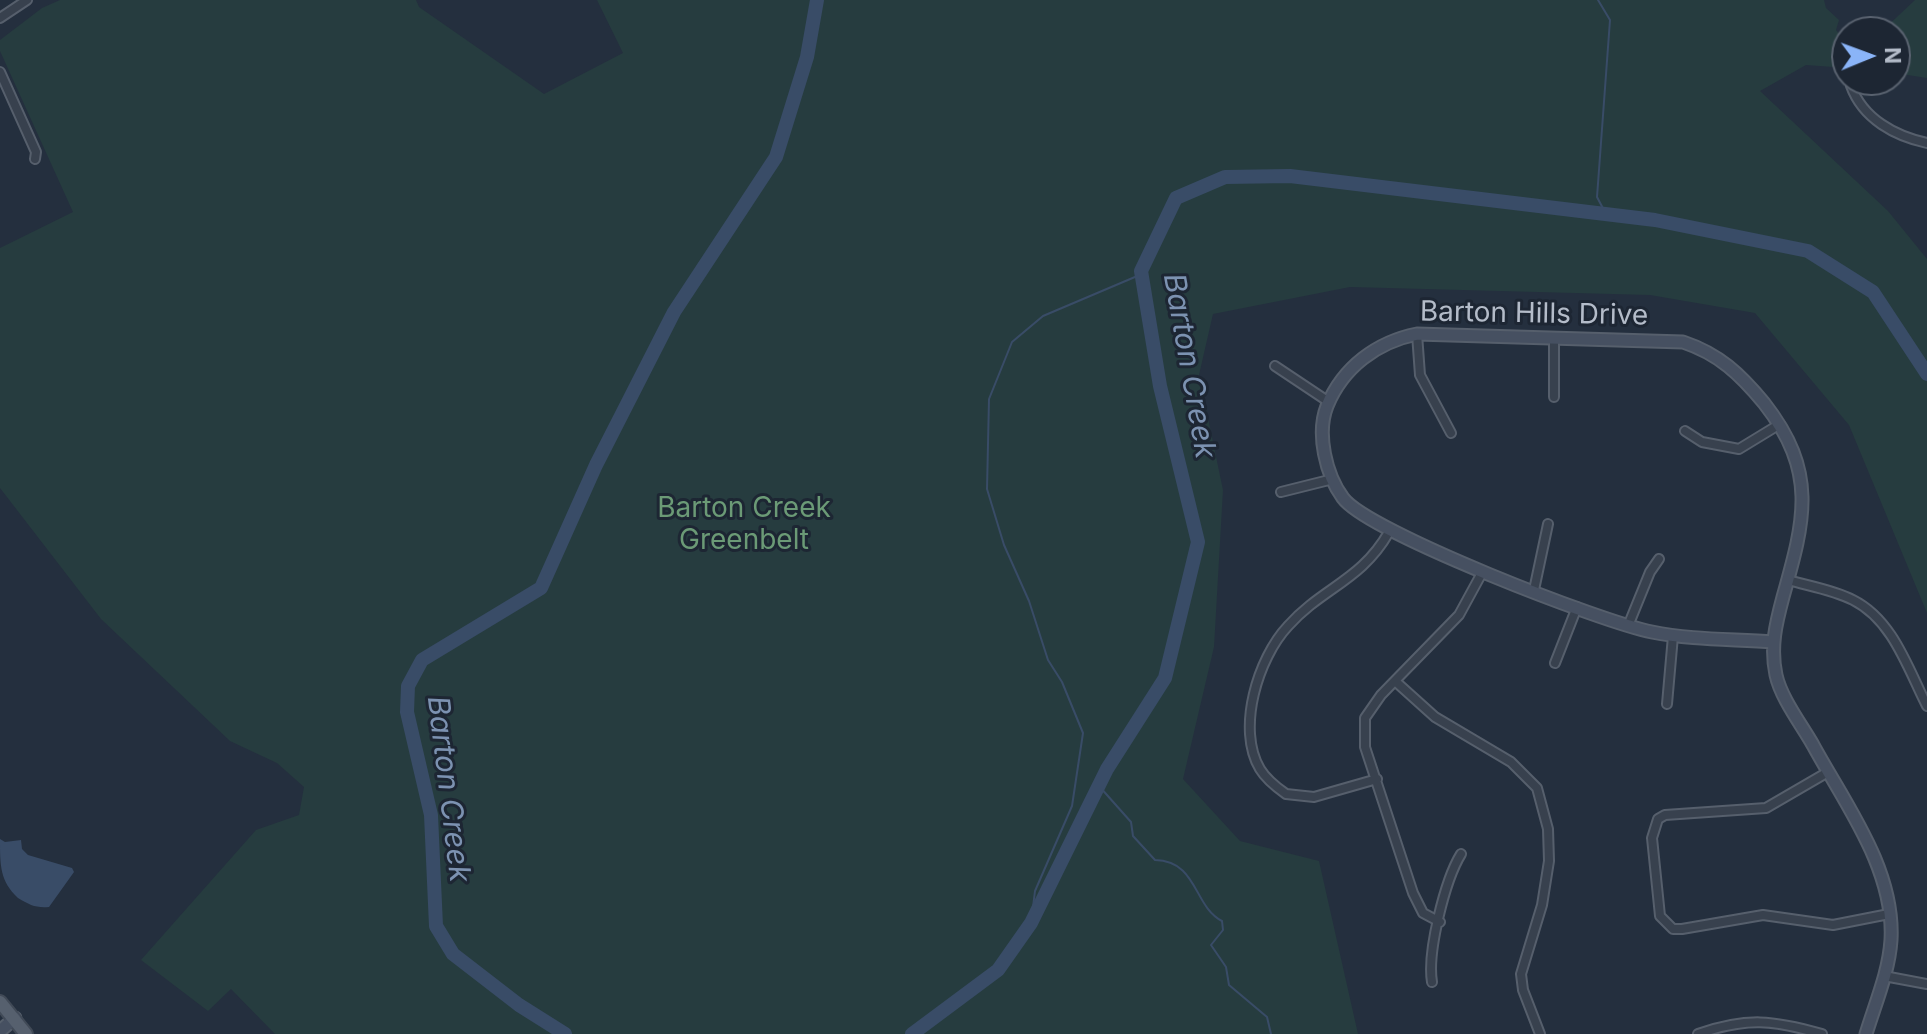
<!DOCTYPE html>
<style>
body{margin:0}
#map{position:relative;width:1927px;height:1034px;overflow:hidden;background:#242f3e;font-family:Inter,sans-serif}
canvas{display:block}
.north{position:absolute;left:1831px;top:16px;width:80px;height:80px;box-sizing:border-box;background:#1d2633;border:2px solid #59626f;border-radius:50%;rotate:89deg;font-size:22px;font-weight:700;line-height:32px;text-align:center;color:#b4bcc9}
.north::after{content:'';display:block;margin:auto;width:28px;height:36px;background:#8ab4f8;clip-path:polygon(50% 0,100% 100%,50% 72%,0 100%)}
</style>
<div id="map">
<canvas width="1927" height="1034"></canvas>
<div class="north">N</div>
</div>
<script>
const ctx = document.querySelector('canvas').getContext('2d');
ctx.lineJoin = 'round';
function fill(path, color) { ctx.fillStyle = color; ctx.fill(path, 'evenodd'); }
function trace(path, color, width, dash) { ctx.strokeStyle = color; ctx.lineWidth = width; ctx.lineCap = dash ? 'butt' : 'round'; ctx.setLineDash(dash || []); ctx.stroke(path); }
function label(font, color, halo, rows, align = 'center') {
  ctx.font = font + ' Inter,sans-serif'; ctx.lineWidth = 6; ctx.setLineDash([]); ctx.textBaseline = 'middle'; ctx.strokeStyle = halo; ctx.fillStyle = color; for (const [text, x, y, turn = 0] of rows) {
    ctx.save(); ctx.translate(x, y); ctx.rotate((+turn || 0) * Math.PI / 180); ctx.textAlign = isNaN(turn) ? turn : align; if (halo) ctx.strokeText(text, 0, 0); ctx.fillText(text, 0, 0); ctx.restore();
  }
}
fill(new Path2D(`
 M60 0H416L419 7 544 94 623 53 597 0H1824L1826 8 1839 20 1836 30 1847 44V68L1806 65 1760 91 1888 211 1927 259V613L1849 425 1755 313 1650 295 1350 287 1213 314 1199 375 1223 490 1214 647 1183 779 1240 841 1319 861 1358 1034H275L231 989 208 1011 141 960 256 830 299 815 304 787 277 763 230 741 101 619 0 488V248L73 212 0 51V40L42 8Z
 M1915 0H1927V78L1895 73V32H1881Z`), '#263c3f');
fill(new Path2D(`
 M0 839 5 842 21 840 22 849 28 855 72 868 74 872 49 907C35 908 30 905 18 898 0 881 0 866 0 839Z`), '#394c67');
trace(new Path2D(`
 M1598 0 1610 20 1597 197 1606 214
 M1099 786 1131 822 1133 836 1155 860C1198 861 1193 906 1222 921L1223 930 1211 945 1226 967 1229 985 1267 1017 1271 1034
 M1031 923 1035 891 1072 806 1083 733 1062 682 1048 660 1029 601 1004 545 987 489 989 399 1012 342 1043 316 1142 274`), '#394c67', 2);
trace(new Path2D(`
 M565 1034 519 1005 453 954 436 926 431 815 407 712 408 686 422 660 541 588 596 465 674 312 776 157 807 57 817 0
 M912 1034 998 970 1031 923 1107 769 1165 678 1198 542 1160 386 1141 271 1176 198 1225 177 1290 176 1655 220 1808 251 1873 292 1927 374`), '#394c67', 14);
const street = new Path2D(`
 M0 18 27 0
 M0 72 36 152 35 159
 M1851 86C1863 119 1895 136 1927 143
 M1417 334 1420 375 1451 433
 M1554 338V397
 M1275 366 1329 402
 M1685 431 1702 442 1739 449 1780 424
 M1281 492 1333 479
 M1788 580C1809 586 1834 590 1853 600 1893 620 1908 669 1927 706
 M1534 590 1548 524
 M1628 626 1650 572 1659 559
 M1555 663 1577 607
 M1395 681 1435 717 1511 762 1537 788 1548 829 1549 861 1542 905 1521 974 1523 990 1540 1034
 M1667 704 1673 636
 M1828 772 1766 808 1665 815 1658 819 1652 838 1659 906 1660 916 1673 929H1682L1763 915 1833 925 1889 914
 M1377 779 1314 797 1286 794C1276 787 1266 779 1260 769 1236 729 1258 658 1288 626 1323 587 1361 581 1389 532
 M1440 922 1423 913 1413 893 1365 747V718L1381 695 1459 615 1483 571
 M1884 976 1927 984
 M1432 982C1427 952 1445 880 1461 854
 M1698 1034C1747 1017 1773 1020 1822 1034`);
const secondary = new Path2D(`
 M1773 642C1733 639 1691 640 1652 632 1604 623 1368 532 1343 498 1326 475 1316 434 1327 406 1343 367 1377 342 1417 334L1683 342C1719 354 1740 374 1764 403 1818 472 1805 519 1783 597 1776 623 1770 647 1776 675 1781 698 1801 724 1813 745 1845 804 1895 869 1891 940 1889 972 1875 1004 1866 1034
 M0 1031 15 1018`);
const primary = new Path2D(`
 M0 1002 26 1034`);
trace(street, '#565f6c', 12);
trace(secondary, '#565f6c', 15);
trace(primary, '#414a57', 16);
trace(street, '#38414e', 8);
trace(secondary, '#465061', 11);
trace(primary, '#56606e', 12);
label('28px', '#b4bcc9', '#1d2633', [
 ["Barton Hills Drive",1534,314,1]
]);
label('28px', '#6b9a76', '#1d2633', [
 ["Barton Creek",744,509],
 ["Greenbelt",744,541]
]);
label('italic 30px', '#7c92b1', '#1d2633', [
 ["Barton Creek",1189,366,80],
 ["Barton Creek",448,789,83]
]);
</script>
